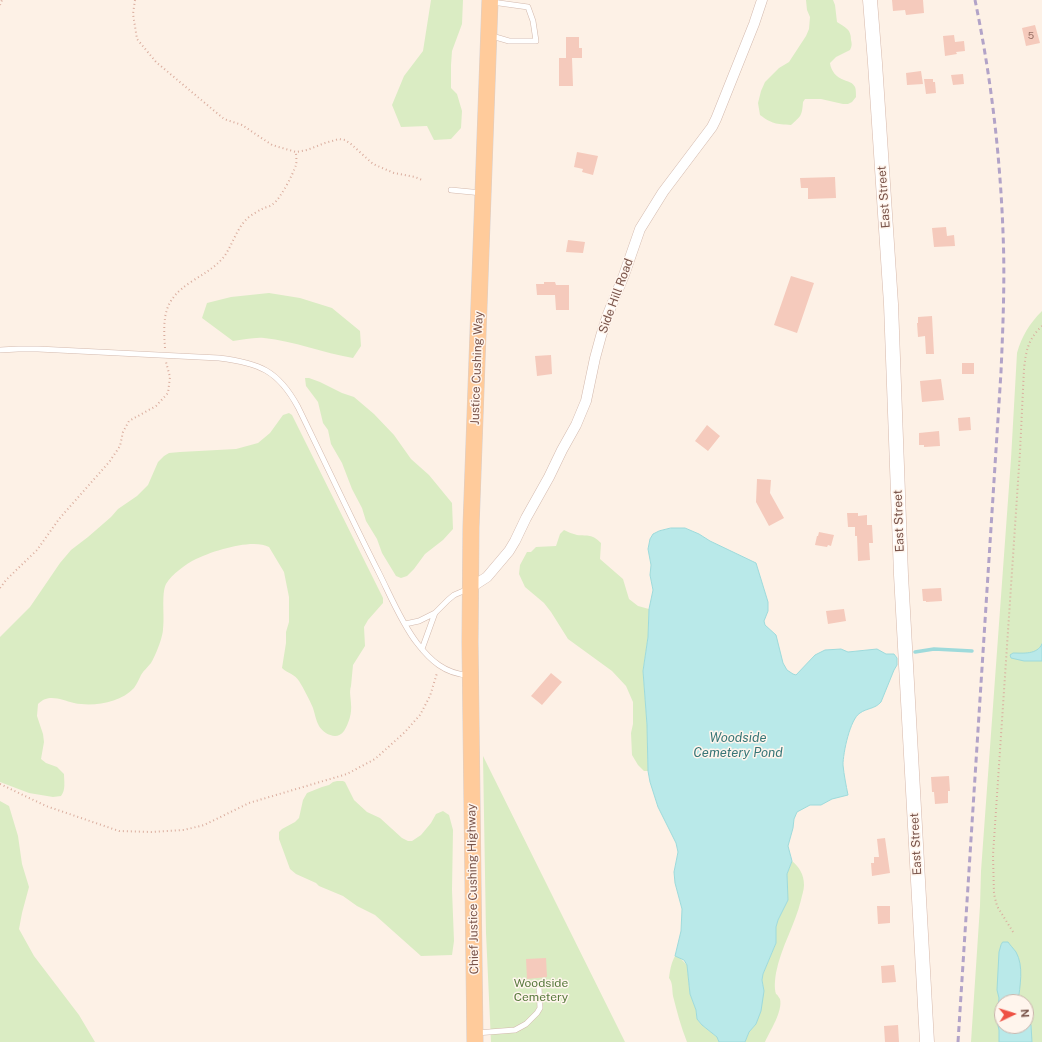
<!DOCTYPE html>
<style>
body{margin:0}
#map{position:relative;width:1042px;height:1042px;overflow:hidden;background:#fdf1e6;font-family:"Public Sans",sans-serif}
canvas{display:block}
.north{position:absolute;left:994px;top:994px;width:40px;height:40px;box-sizing:border-box;background:#fff5ed;border:1px solid #c9b4ab;border-radius:50%;rotate:86deg;font-size:11px;font-weight:700;line-height:16px;text-align:center;color:#795349}
.north::after{content:'';display:block;margin:auto;width:14px;height:18px;background:#ee5245;clip-path:polygon(50% 0,100% 100%,50% 72%,0 100%)}
</style>
<div id="map">
<canvas width="1042" height="1042"></canvas>
<div class="north">N</div>
</div>
<script>
const ctx = document.querySelector('canvas').getContext('2d');
ctx.lineJoin = 'round';
function fill(path, color) { ctx.fillStyle = color; ctx.fill(path, 'evenodd'); }
function trace(path, color, width, dash) { ctx.strokeStyle = color; ctx.lineWidth = width; ctx.lineCap = dash ? 'butt' : 'round'; ctx.setLineDash(dash || []); ctx.stroke(path); }
function label(font, color, halo, rows, align = 'center') {
  ctx.font = font + ' "Public Sans",sans-serif'; ctx.lineWidth = 3; ctx.setLineDash([]); ctx.textBaseline = 'middle'; ctx.strokeStyle = halo; ctx.fillStyle = color; for (const [text, x, y, turn = 0] of rows) {
    ctx.save(); ctx.translate(x, y); ctx.rotate((+turn || 0) * Math.PI / 180); ctx.textAlign = isNaN(turn) ? turn : align; if (halo) ctx.strokeText(text, 0, 0); ctx.fillText(text, 0, 0); ctx.restore();
  }
}
fill(new Path2D(`
 M431 0H463L462 24 452 51 451 65V88L457 94 462 111 461 128 451 139 434 140 427 126 401 127 392 105 404 76 423 51Z
 M806 0H833L835 5 837 22C846 28 851 29 851 40 852 44 852 46 850 50L836 57 830 63C831 71 836 77 844 80 849 82 852 82 855 87 856 89 856 94 856 97L852 102 848 104H843L821 99H805L803 102C802 116 801 116 791 125 776 124 772 124 760 115L758 103 761 91 765 82 779 68 789 62 806 36 809 29 810 17 807 10Z
 M269 293 300 298 332 308 360 331 361 346 353 358C323 353 294 341 264 338 254 337 243 340 233 341L202 318 207 303 231 297Z
 M1042 311V1042H971L980 906 981 871 1011 459 1017 353C1022 336 1029 324 1042 311ZM1002 1002H1026V1026H1002Z
 M305 378H309L320 382 342 393 354 397 374 414 394 435 411 459 429 475 452 503 453 529 443 540 425 554 414 569 407 576 401 578 396 576 382 553 377 539 366 521 362 508 352 489 342 463 331 444 328 430 323 423 318 402 306 386Z
 M289 413 292 415 383 598V603L368 620 364 627 365 646 353 665 351 686C349 692 351 698 351 704 352 713 349 723 344 731 337 741 324 734 319 726 316 721 315 714 313 708 309 699 304 689 299 681 295 674 287 673 282 668L286 643V632L289 622V597L284 572 269 547C253 538 212 551 196 559 186 564 172 574 166 584 161 594 165 617 163 629 163 637 155 657 151 663 148 667 144 670 141 675 139 679 137 684 134 688 120 703 93 707 74 703 61 700 49 693 38 704L37 716 43 734 44 742 41 759 46 763 57 767 64 774C64 781 66 790 61 796L53 797 29 793 0 782V637L30 607 60 563 71 550 88 537 111 517 118 509 137 496 148 485 158 462 164 456 169 453 180 452 236 449 258 443 270 433 283 415Z
 M564 530C568 532 573 534 577 535 588 536 592 534 601 543L600 559 623 579 629 599 638 606 649 609 648 637 643 671 647 725 648 771H644L638 765 632 755 631 733 633 724V702L626 686 612 671 568 639 551 612 544 603 525 587 519 574 520 565 527 552H531L536 547 556 546 560 534Z
 M483 756 625 1042H491L486 933Z
 M337 781H343L345 782 354 800 367 812 380 818 402 838 408 841H412L421 835 431 823 436 814 443 811 449 815 453 830 452 890 454 941 452 955 421 956 375 915 357 906 343 896 319 886 316 883 296 874 290 869 279 839V832L282 829 295 822 299 818 303 800 307 793 322 787 329 785 333 782Z
 M0 801 9 806 18 836 22 864 29 887 22 913 19 929 34 956 79 1015 95 1042H0Z
 M792 861C799 867 804 874 804 885 804 890 802 895 801 900 795 925 781 947 776 973 775 979 774 988 776 994 777 994 780 999 780 999 783 1011 770 1031 765 1042H745L749 1032 756 1024 764 991 762 980 763 974 776 943V927L778 920 788 900 787 874Z
 M675 956 680 958 687 965 690 994 696 1010 697 1019 702 1025 717 1037 719 1042H687C681 1027 677 1012 673 996 672 990 673 983 669 978 670 971 671 963 675 956Z`), '#daecc3');
const water = new Path2D(`
 M671 528H685L699 534 710 541 756 563 768 602V611L764 621 765 625 776 635 783 663 787 670 793 674 796 675 815 655 825 650 841 649 848 652 877 649 886 654H894L897 658V665L894 670 881 702C875 709 867 708 860 713 850 719 843 753 843 765 844 775 846 785 848 795L832 799 821 805H810L797 812 794 819 793 828 788 846 792 861 787 874 788 900 778 920 776 927V943L763 974 762 980 764 991 761 1011 756 1024 749 1032 745 1042H719L717 1037 702 1025 697 1019 696 1010 690 994 687 965 684 960 675 956 681 931 682 909 675 883 674 872 678 852 676 843 658 807 650 782 648 771 647 725 643 671 648 637 649 609 653 590 650 575 651 565 648 549 650 539 653 534 659 531Z
 M1042 644V661H1024L1011 658 1010 655 1013 653C1023 653 1037 655 1042 644Z
 M1003 942H1008C1010 945 1013 948 1016 952 1024 966 1020 986 1018 1002H1002V1026H1026V1017L1031 1025 1032 1042H999V1030L997 1021 999 998 997 990 999 952 1001 945Z`);
fill(water, '#b9e9e9');
trace(water, '#9edadb', 1);
trace(new Path2D(`
 M915 652 934 649 972 651`), '#9edadb', 3.5);
fill(new Path2D(`
 M892 0H923L924 13 906 15 905 10 893 11Z
 M1035 25 1040 43 1026 46 1022 28Z
 M954 35 955 42 964 41 965 51 956 52 957 54 945 56 943 36Z
 M566 37H579V48H582V58H572L573 86H559V58H566Z
 M921 71 923 84 907 85 906 73Z
 M963 74 964 84 953 85 951 75Z
 M924 79H933V82H935L936 93 926 94Z
 M577 152 598 156 593 175 582 172 583 169 574 167Z
 M835 177 836 198 808 199V188H801L800 178Z
 M946 227 947 236 954 235 955 246 934 247 932 228Z
 M568 240 585 242 583 253 566 252Z
 M791 276 814 283 797 333 774 325Z
 M544 282H555L556 285H569V310H556L555 295H537L536 284H544Z
 M932 316 934 354H926L925 336 918 337 917 323H918V317Z
 M551 355 552 374 537 376 535 356Z
 M962 363H974V374H962Z
 M941 379 944 400 922 402 920 381Z
 M970 417 971 430 959 431 958 418Z
 M707 425 720 436 708 451 695 441Z
 M939 431 940 446 924 447V445H919V433Z
 M757 479 771 480 770 493 784 518 769 526 756 502Z
 M847 513H858V516L867 515V525H872L873 543H869L870 560 858 561 857 536H855V527H848Z
 M819 532 834 535 831 546 828 545 827 547 815 545 817 536H818Z
 M941 588 942 601 926 602V601H923L922 589Z
 M844 609 846 621 828 624 826 611Z
 M551 673 562 682 542 705 531 696Z
 M949 776 950 791H948V803L935 804 934 792H932L931 777Z
 M885 838 890 873 872 876 871 863H874V857H879L877 839Z
 M877 906H890V923L878 924Z
 M546 958 547 977 527 979 526 959Z
 M894 965 896 982 882 983 881 966Z
 M898 1025 899 1042H885L884 1026Z`), '#f5cabc');
const service = new Path2D(`
 M492 36 509 41H536L533 21 528 7 492 2
 M451 190 482 193
 M0 350 18 349H38L219 358C259 363 278 370 298 407 325 462 351 518 379 573 390 595 402 624 417 643 430 660 445 674 468 675
 M405 624 419 621 435 613 448 600 454 595 468 589
 M422 649 435 613
 M476 1033 515 1030 526 1024 537 1013 540 1008 539 987`);
const minor = new Path2D(`
 M470 588 487 577 509 551 515 541 526 518 549 477 562 450 576 425 586 401 595 358 601 336 608 314 624 275 640 229 663 192 712 127 716 119 754 24 762 0`);
const secondary = new Path2D(`
 M870 0 875 63 891 304 901 575 927 1042`);
const primary = new Path2D(`
 M475 1042 470 642 471 527 490 0`);
trace(service, '#d3b9ad', 6);
trace(minor, '#d3b9ad', 11);
trace(secondary, '#d6b8ab', 15);
trace(primary, '#d9cfcc', 17);
trace(new Path2D(`
 M135 0 133 14 137 39 156 62 224 119 242 125 272 145 296 152 307 150 325 143 339 139 345 140 351 144 373 164 394 173 415 177 422 180
 M0 5 2 0
 M165 348C163 317 163 300 191 282 203 274 213 269 223 258 233 245 236 228 249 217 253 214 258 211 262 209 265 207 270 207 273 204 281 198 293 174 296 165 297 161 296 156 296 152
 M0 588 6 580 37 550 59 519 110 461 120 446 123 432 129 421 156 406 168 393 170 377 166 362
 M0 784 46 806 119 831 151 832 184 830 204 825 249 803 347 774 375 759 405 732 420 715 430 696 437 673
 M1013 932 997 906 994 894 993 855 1020 452 1024 369C1026 351 1028 339 1042 326`), '#daad9e', 2, [1, 3]);
trace(service, '#fff', 5);
trace(minor, '#fff', 10);
trace(secondary, '#fff', 14);
trace(primary, '#ffcb9b', 16);
trace(new Path2D(`
 M958 1042 1001 372C1003 326 1005 279 1003 232 1000 154 991 77 975 0`), '#b2a3c8', 3, [6, 4]);
label('10px', '#987166', null, [
 ["5",1031,36]
]);
label('12px', '#795349', '#fff5ed', [
 ["East Street",884,197,-94],
 ["Side Hill Road",616,296,-70],
 ["Justice Cushing Way",477,368,-88],
 ["East Street",899,521,-92],
 ["East Street",916,844,-93],
 ["Chief Justice Cushing Highway",473,889,-91]
]);
label('12px', '#58793d', '#fff5ed', [
 ["Woodside",541,983],
 ["Cemetery",541,997]
]);
label('italic 13px', '#387677', '#fff5ed', [
 ["Woodside",738,738],
 ["Cemetery Pond",738,753]
]);
</script>
